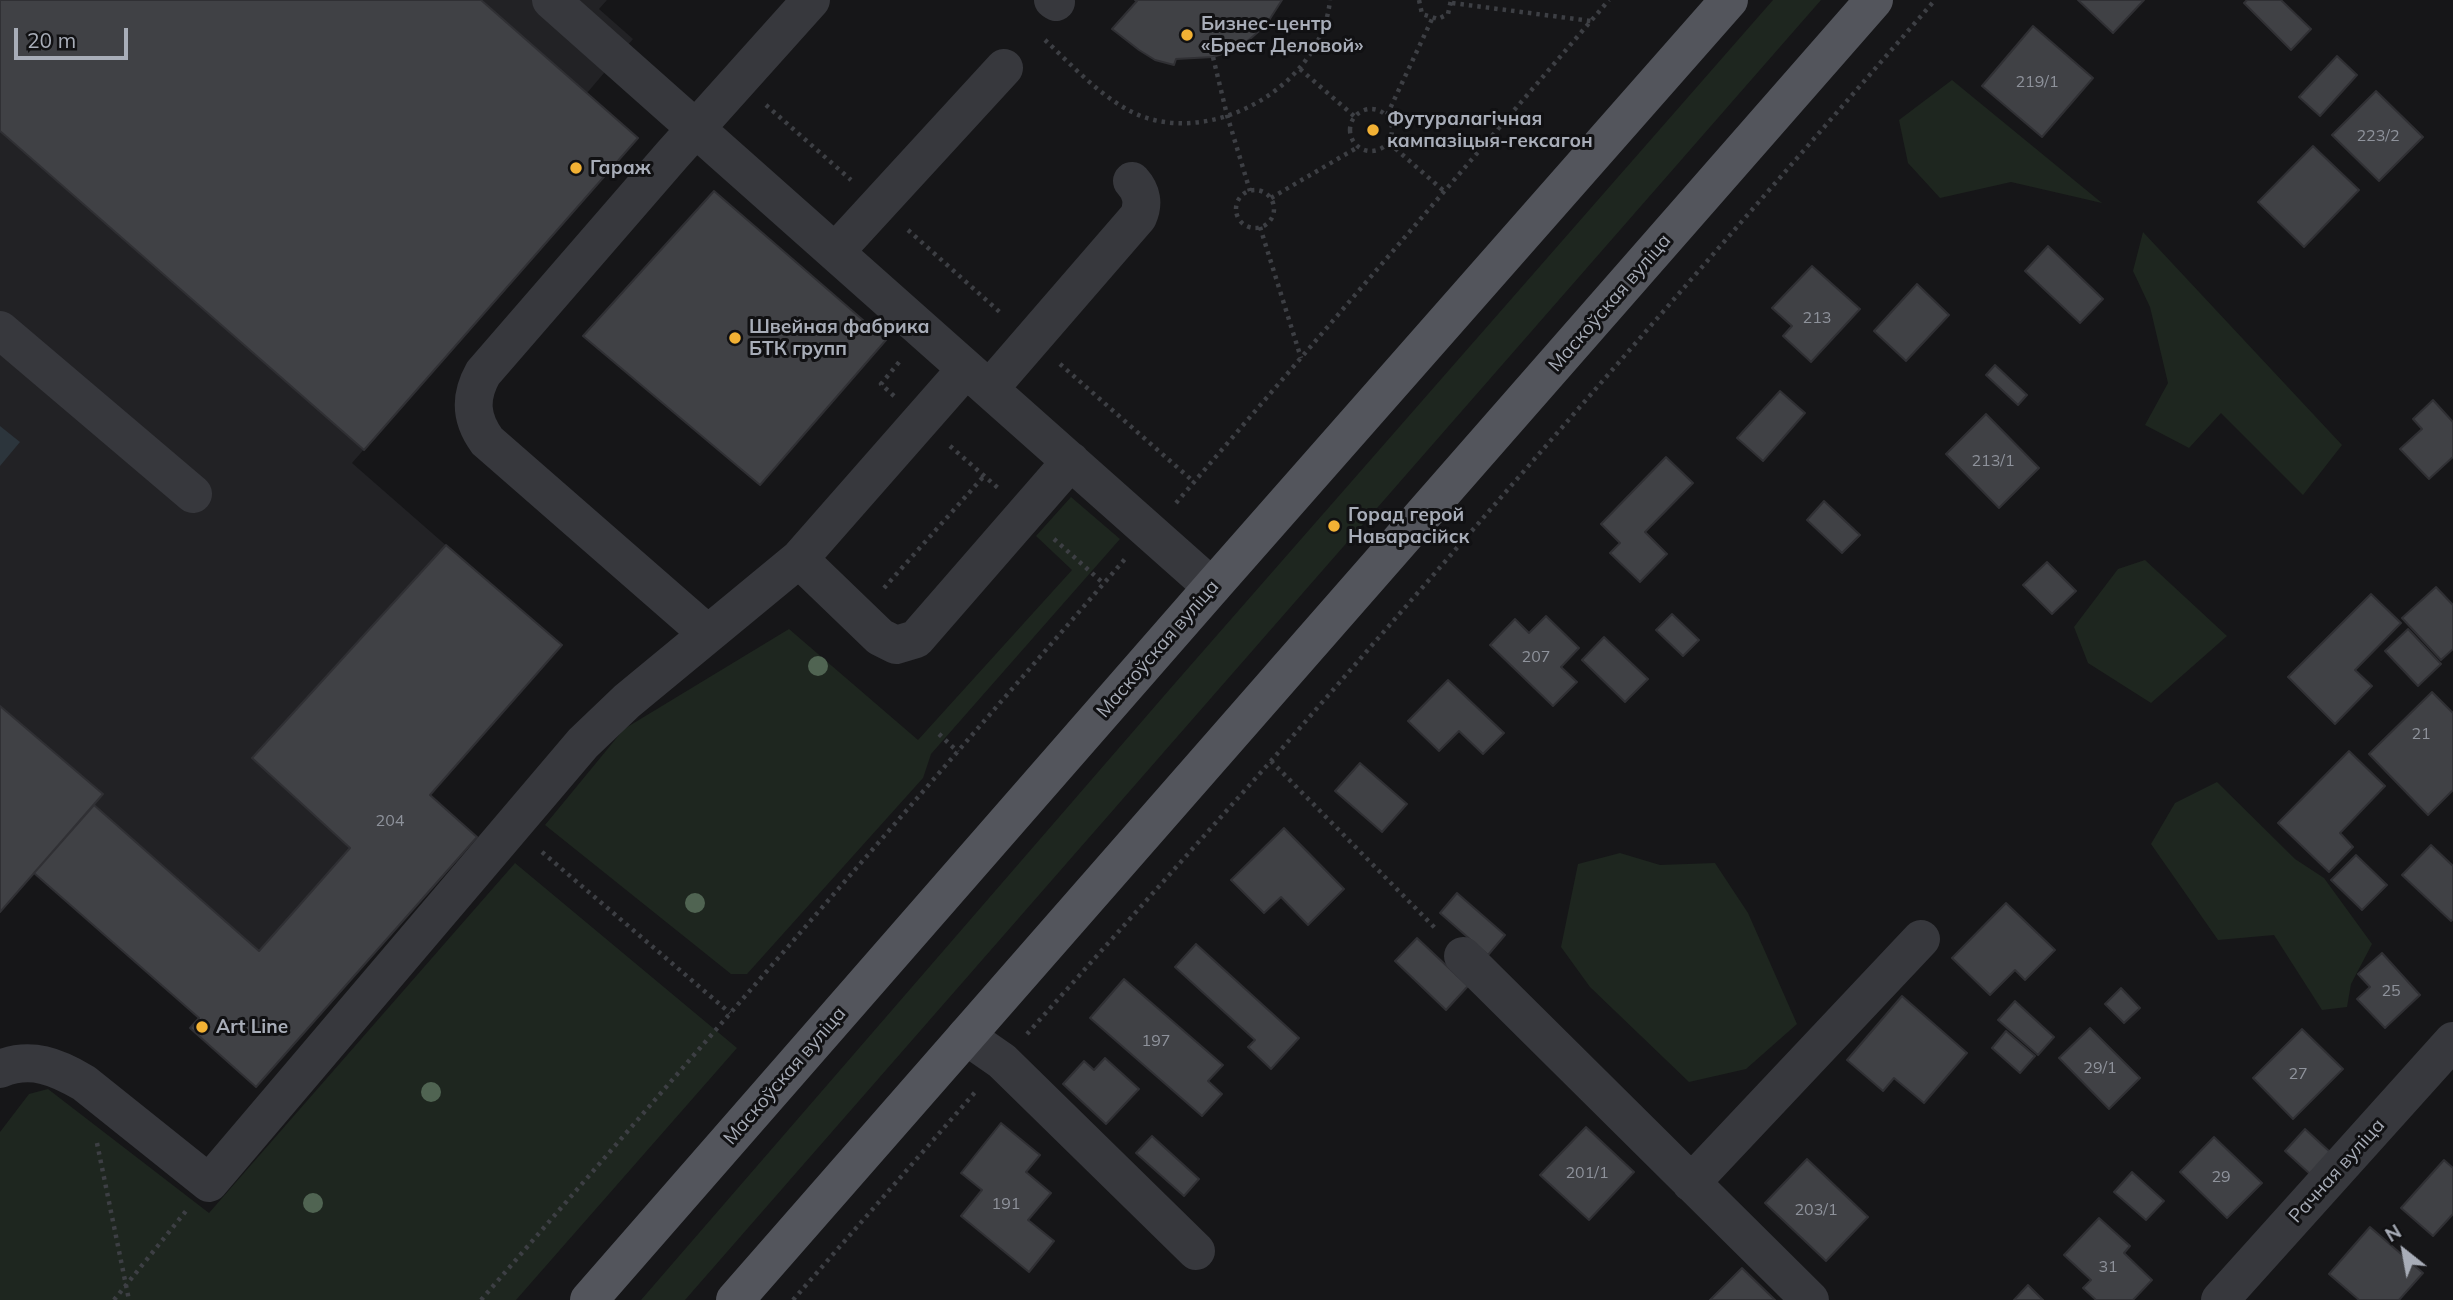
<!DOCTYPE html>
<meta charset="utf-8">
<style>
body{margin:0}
#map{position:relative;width:2453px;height:1300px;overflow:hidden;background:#161618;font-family:Mulish,sans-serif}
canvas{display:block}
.north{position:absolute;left:2369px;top:1216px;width:70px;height:70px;-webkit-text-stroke:5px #111113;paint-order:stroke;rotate:329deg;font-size:19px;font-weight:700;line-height:28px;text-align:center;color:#a8adb8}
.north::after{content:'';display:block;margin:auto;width:24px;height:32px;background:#a8adb8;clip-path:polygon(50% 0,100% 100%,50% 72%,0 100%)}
.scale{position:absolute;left:14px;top:28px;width:114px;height:32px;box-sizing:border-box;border:4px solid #a8adb8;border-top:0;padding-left:9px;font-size:21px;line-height:24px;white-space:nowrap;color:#a8adb8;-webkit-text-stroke:5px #111113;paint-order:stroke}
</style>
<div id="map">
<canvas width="2453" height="1300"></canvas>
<div class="north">N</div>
<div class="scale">20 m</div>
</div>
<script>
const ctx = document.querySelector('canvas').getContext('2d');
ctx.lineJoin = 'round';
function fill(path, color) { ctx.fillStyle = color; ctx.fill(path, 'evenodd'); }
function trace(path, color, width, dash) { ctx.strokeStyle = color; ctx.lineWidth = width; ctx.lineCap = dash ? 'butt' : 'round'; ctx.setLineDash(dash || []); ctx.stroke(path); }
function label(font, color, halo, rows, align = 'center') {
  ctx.font = font + ' Mulish,sans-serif'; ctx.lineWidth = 6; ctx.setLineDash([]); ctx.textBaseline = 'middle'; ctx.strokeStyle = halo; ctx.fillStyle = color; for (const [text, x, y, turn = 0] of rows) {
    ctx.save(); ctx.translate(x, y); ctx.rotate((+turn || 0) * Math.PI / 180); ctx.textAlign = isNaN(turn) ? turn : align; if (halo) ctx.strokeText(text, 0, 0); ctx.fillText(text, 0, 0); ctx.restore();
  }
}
fill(new Path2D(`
 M0 0H607L599 9 633 39 587 93 638 138 352 463 561 646 429 796 477 837 256 1087 190 1028 199 1017 34 873 0 912Z`), '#222225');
fill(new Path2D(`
 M1773 0H1821L685 1300H641L1176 682Z
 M1952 80 2102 203 2011 182 1940 198 1908 163 1899 120Z
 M2143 232 2342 445 2303 495 2221 413 2189 448 2145 425 2168 383 2150 307 2133 271Z
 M1071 497 1120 539 931 754 923 778 747 974H731L545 825 624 729 789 629 918 740 1072 570 1036 536Z
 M2145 560 2227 636 2151 703 2088 663 2074 627 2118 569Z
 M2217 782 2295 859 2324 878 2372 944 2351 984 2347 1007 2322 1010 2274 935 2218 940 2151 844 2175 803Z
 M1620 853 1660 865 1715 863 1748 913 1797 1024 1746 1069 1689 1082 1590 987 1561 947 1578 864Z
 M515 863 737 1048 516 1300H0V1132L29 1094 48 1089 209 1213Z`), '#1e261f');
fill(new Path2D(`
 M0 426 20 442 0 466Z`), '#2c353c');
const building = new Path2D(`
 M0 0H481L638 138 364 450 0 131Z
 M1135 0H1282L1266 25 1250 39 1231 51 1213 57 1176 59 1174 65 1155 60 1139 50 1112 29 1137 1Z
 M2078 0H2144L2113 33Z
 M2247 0H2281L2311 29 2291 50 2244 3Z
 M2033 26 2093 78 2042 137 1982 86Z
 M2337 56 2357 75 2320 116 2299 97Z
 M2376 91 2423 137 2379 181 2332 135Z
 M2313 146 2359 190 2304 247 2258 202Z
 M714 191 886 340 760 485 583 336Z
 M2048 246 2103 299 2080 323 2025 271Z
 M1812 266 1860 309 1811 362 1783 336 1792 326 1772 308Z
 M1917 284 1949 315 1906 361 1874 331Z
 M1995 365 2027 395 2018 405 1986 375Z
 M1780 391 1805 413 1763 461 1737 438Z
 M2433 400 2453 422V457L2429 479 2400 449 2422 429 2413 419Z
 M1986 414 2039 468 1999 508 1946 454Z
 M1666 457 1693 483 1645 532 1667 554 1640 582 1610 553 1620 543 1601 524Z
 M1824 501 1860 535 1842 553 1807 520Z
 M446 545 562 645 430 795 477 837 256 1087 190 1028 199 1018 34 873 94 805 259 951 350 848 252 758Z
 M2047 562 2076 591 2052 614 2023 585Z
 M2436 587 2453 605V649L2441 660 2402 618Z
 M2371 594 2401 623 2355 670 2372 686 2335 724 2288 677Z
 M1672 614 1699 640 1683 656 1656 630Z
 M1546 616 1579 648 1561 667 1577 682 1553 706 1490 645 1515 619 1529 633Z
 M2408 629 2441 664 2418 686 2385 651Z
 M1604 637 1648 679 1625 702 1582 660Z
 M1448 680 1504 733 1483 754 1459 731 1439 751 1408 721Z
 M2432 692 2453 713V790L2428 815 2369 754Z
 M0 706 103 794 0 912Z
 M2349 751 2385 786 2340 833 2353 847 2329 872 2278 823Z
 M1360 763 1407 804 1382 832 1335 791Z
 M1284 828 1344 889 1308 925 1281 897 1264 913 1231 880Z
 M2431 845 2453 866V919L2451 921 2402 875Z
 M2356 855 2387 885 2362 910 2331 880Z
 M1457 893 1505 935 1488 955 1440 913Z
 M2006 903 2055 950 2025 980 2015 970 1990 995 1952 958Z
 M1417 938 1468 986 1446 1010 1395 961Z
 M1196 944 1299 1038 1271 1069 1248 1047 1255 1040 1175 967Z
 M2382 953 2420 995 2385 1028 2357 999 2370 987 2358 974Z
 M1124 979 1223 1065 1208 1081 1222 1094 1202 1116 1090 1018Z
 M2121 988 2140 1008 2124 1023 2105 1004Z
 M1902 996 1967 1053 1924 1103 1894 1078 1883 1091 1847 1060Z
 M2015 1001 2054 1037 2038 1055 1998 1020Z
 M2090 1028 2140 1078 2109 1109 2059 1058Z
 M2302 1029 2343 1069 2293 1119 2253 1078Z
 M2006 1031 2035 1056 2020 1073 1992 1048Z
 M1105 1058 1139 1089 1106 1124 1063 1084 1084 1061 1094 1070Z
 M1001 1123 1040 1155 1026 1172 1051 1193 1028 1220 1054 1241 1029 1272 961 1216 982 1190 961 1173Z
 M1586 1127 1634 1172 1589 1220 1540 1175Z
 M2305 1129 2330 1152 2310 1174 2285 1151Z
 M1152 1136 1199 1179 1184 1196 1136 1153Z
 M2214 1137 2262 1183 2227 1218 2180 1172Z
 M1807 1159 1868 1217 1826 1261 1765 1203Z
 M2444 1160 2453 1168V1214L2433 1236 2401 1208Z
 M2132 1172 2164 1201 2146 1220 2114 1192Z
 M2099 1218 2130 1246 2124 1253 2152 1280 2133 1300H2096L2083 1288 2091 1280 2064 1255Z
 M2370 1227 2423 1273 2399 1300H2359L2329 1274Z
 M1742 1268 1775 1300H1710Z
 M2028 1285 2043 1300H2014Z`);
fill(building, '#404145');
trace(building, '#303034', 2);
trace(new Path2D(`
 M1419 0 1422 14 1438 19 1448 14 1451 0
 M1452 3 1591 21
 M1045 40C1074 67 1104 101 1141 116 1218 145 1322 83 1330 0
 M1213 57 1227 115 1250 191
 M1300 69 1354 116
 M766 105 851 180
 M1350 130a21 21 0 1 1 42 0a21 21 0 1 1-42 0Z
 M1387 115 1432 19
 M1389 143 1445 192
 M1236 209a19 19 0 1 1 38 0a19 19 0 1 1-38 0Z
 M1271 198 1358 147
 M1260 227 1301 358
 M908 230 1003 315
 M1060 364 1194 482
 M894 396 881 384 900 361
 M950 446 998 488
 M1176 503 1609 0
 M1054 539 1103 583
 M884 588 984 476
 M939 734 958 752
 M1271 761 1437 930
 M542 852 730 1013
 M1027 1034 1271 761 1935 0
 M97 1143 129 1300
 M114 1300 186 1211
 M481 1300 1125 559
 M793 1300 977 1090`), '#3d3f44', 4.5, [3.5, 5]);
trace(new Path2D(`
 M551 0 1212 587
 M1053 0 1056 2
 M835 252 1004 68
 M0 330 193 494
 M966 369 799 559 880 637 896 645 916 639 1071 461
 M990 388 1138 217C1144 204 1142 192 1132 181
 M708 634 487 441C471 419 469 398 483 373L672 155 811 0
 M1463 956 1810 1300
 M966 1036 1002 1061 1196 1251
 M0 1069C31 1056 57 1067 84 1083L209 1183 583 743 627 701 799 559
 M1691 1183 1921 939
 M2220 1300 2453 1041`), '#37383d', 38);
trace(new Path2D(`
 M589 1300 1212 587 1729 0
 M735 1300 1874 0`), '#53555c', 38);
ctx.fillStyle = '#506452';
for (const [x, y] of [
 [818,666],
 [695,903],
 [431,1092],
 [313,1203]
]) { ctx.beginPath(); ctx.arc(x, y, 10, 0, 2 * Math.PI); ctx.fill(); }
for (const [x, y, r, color] of [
 [1187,35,7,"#f2b134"],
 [1373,130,7,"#f2b134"],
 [576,168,7,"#f2b134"],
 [735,338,7,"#f2b134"],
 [1334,526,7,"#f2b134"],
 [202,1027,7,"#f2b134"]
]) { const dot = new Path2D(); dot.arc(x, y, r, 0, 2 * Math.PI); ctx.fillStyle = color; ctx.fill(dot); trace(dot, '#111113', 2.5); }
label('16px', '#8e929b', null, [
 ["219/1",2037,82],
 ["223/2",2378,136],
 ["213",1817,318],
 ["213/1",1993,461],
 ["207",1536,657],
 ["21",2421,734],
 ["204",390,821],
 ["25",2391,991],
 ["197",1156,1041],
 ["29/1",2100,1068],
 ["27",2298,1074],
 ["201/1",1587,1173],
 ["29",2221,1177],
 ["191",1006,1204],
 ["203/1",1816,1210],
 ["31",2108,1267]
]);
label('bold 19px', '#a8adb8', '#111113', [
 ["Бизнес-центр",1201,24],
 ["«Брест Деловой»",1201,46],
 ["Футуралагічная",1387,119],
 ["кампазіцыя-гексагон",1387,141],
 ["Гараж",590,168],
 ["Швейная фабрика",749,327],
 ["БТК групп",749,349],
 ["Горад герой",1348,515],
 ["Наварасійск",1348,537],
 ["Art Line",216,1027]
], 'left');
label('19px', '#a8adb8', '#111113', [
 ["Маскоўская вуліца",1610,303,-49],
 ["Маскоўская вуліца",1158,649,-49],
 ["Маскоўская вуліца",785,1076,-49],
 ["Рачная вуліца",2337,1171,-48]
]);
</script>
